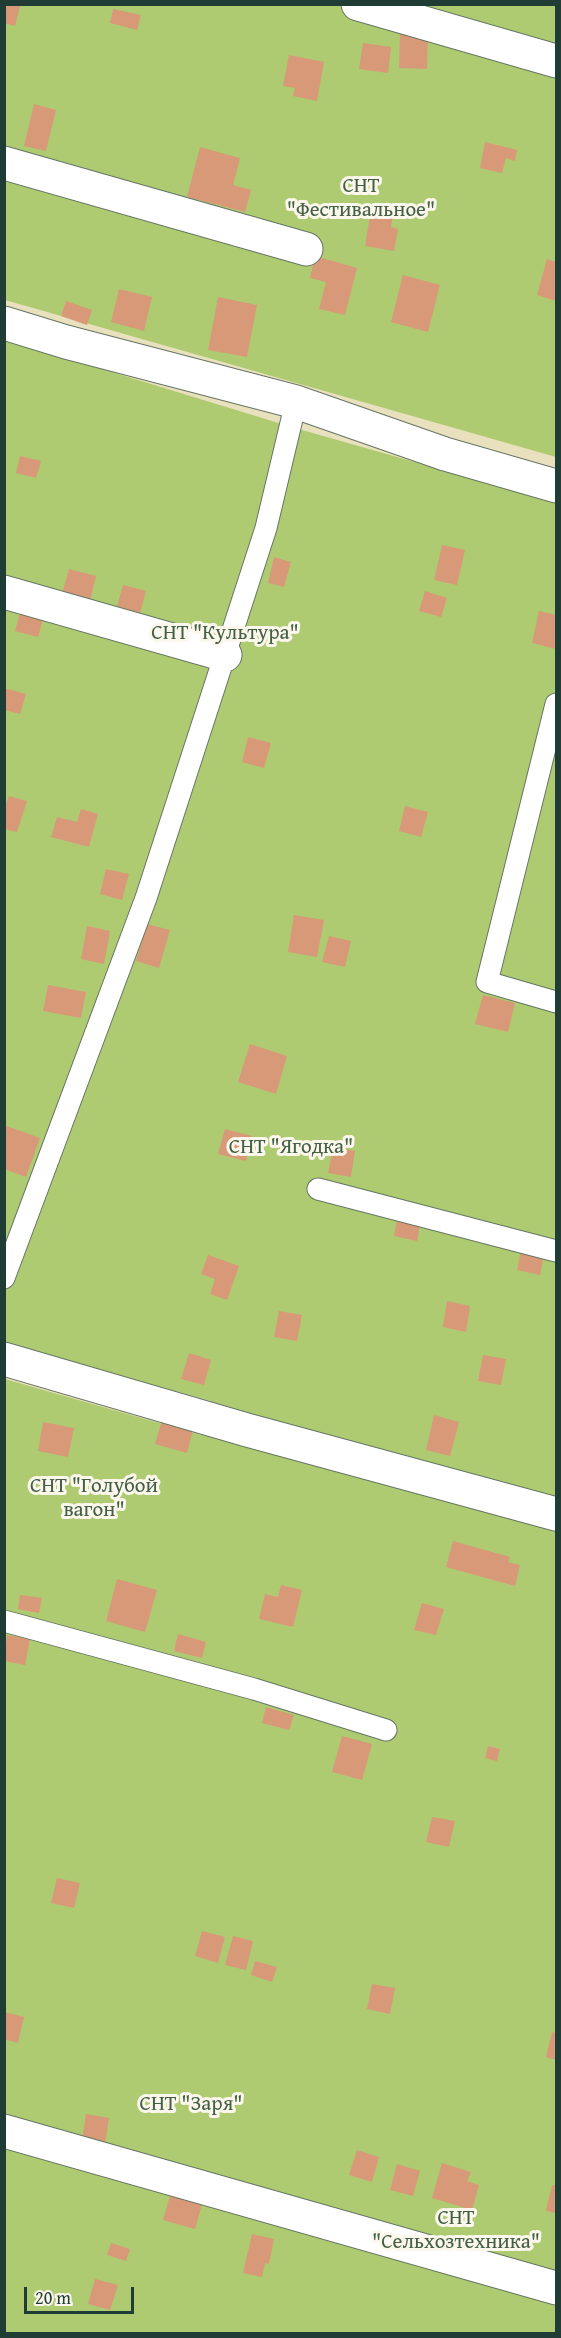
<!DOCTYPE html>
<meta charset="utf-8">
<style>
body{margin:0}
#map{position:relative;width:561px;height:2338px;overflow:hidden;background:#e9e0bd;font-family:"Gentium Book Plus",serif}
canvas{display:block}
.frame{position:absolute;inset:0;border:6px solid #1f3d34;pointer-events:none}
.scale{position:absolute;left:24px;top:2287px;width:110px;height:27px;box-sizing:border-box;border:3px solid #1f3d34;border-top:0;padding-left:8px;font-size:18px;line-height:21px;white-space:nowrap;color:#1f3d34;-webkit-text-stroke:4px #fbf7ec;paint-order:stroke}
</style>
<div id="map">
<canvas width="561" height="2338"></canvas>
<div class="frame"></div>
<div class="scale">20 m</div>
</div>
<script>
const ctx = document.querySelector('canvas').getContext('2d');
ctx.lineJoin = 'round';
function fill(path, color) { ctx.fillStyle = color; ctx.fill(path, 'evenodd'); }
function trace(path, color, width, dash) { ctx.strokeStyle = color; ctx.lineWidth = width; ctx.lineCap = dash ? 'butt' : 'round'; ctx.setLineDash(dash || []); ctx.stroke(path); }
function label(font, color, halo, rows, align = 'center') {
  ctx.font = font + ' "Gentium Book Plus",serif'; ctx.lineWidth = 6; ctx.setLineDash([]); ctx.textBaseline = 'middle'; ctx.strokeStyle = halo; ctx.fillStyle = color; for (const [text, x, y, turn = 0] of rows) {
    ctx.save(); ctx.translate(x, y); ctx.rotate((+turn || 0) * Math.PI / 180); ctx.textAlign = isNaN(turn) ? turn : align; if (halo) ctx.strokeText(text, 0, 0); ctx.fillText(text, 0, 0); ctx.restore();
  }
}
fill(new Path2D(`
 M4 5H556V457L5 300Z
 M4 339 295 428 556 502V2333H5V1379L201 1435 211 1401 5 1343Z`), '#aecb72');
fill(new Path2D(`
 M4 4 20 6 15 26 4 23Z
 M113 9 141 15 137 30 110 23Z
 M400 32 428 33 427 69 399 68Z
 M363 43 391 47 388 73 359 69Z
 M289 55 324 62 317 101 293 96 295 88 283 86Z
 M34 104 56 110 46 151 24 146Z
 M485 142 517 150 515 161 506 158 502 173 480 168Z
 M200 147 240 158 233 185 251 190 245 212 187 197Z
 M371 210 393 214 391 227 398 229 394 251 365 246Z
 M315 256 357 268 345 315 319 309 326 282 310 278Z
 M547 259 556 262V301L537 295Z
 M403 275 440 285 428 332 391 322Z
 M119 289 152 297 144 331 111 322Z
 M218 297 257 305 247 357 208 350Z
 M66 301 92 310 87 325 61 316Z
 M20 456 41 461 36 478 16 473Z
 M442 545 465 550 457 585 434 580Z
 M274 557 291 562 284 587 268 583Z
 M69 569 96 576 90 601 62 594Z
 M123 585 146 591 140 613 117 606Z
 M425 591 447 598 441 617 419 611Z
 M22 606 45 612 38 637 15 631Z
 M539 611 556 615V649L532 643Z
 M4 688 26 694 20 714 4 710Z
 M248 737 271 743 264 768 242 762Z
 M9 796 27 801 17 832 4 829V803L6 804Z
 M405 806 428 812 421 837 399 831Z
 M81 809 98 814 89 847 51 837 57 817 77 822Z
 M106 869 129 874 122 900 100 894Z
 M294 915 324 920 317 957 288 952Z
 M147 924 170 930 159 968 136 961Z
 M87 926 110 931 104 964 81 959Z
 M329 936 351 941 345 967 322 962Z
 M48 985 86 992 81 1018 43 1011Z
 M483 995 515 1003 508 1032 475 1024Z
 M250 1044 287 1056 276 1094 238 1082Z
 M4 1125 40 1138 26 1177 4 1169Z
 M225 1129 252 1136 246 1161 218 1154Z
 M333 1147 355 1151 351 1177 328 1173Z
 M399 1210 422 1215 417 1241 394 1236Z
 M522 1245 545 1249 540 1275 517 1270Z
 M208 1255 239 1266 227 1300 210 1294 215 1279 201 1274Z
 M447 1301 470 1306 466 1332 443 1327Z
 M279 1311 302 1315 297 1341 274 1337Z
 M189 1353 211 1360 204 1385 181 1379Z
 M483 1355 506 1359 501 1385 478 1381Z
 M434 1415 459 1422 450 1456 426 1450Z
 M163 1417 194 1426 187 1453 155 1444Z
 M43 1422 74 1428 68 1457 38 1451Z
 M453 1541 510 1557 508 1562 520 1565 515 1586 446 1567Z
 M117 1579 157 1590 145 1632 106 1621Z
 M281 1585 302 1590 293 1627 259 1619 265 1594 278 1597Z
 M20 1595 42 1598 39 1613 18 1609Z
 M422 1603 444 1609 436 1635 414 1630Z
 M178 1634 206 1642 202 1658 174 1651Z
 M7 1635 30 1639 25 1665 4 1661Z
 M266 1707 294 1715 289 1730 262 1723Z
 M342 1736 372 1744 362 1780 332 1772Z
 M488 1746 500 1749 497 1761 485 1758Z
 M432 1817 455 1821 449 1847 426 1842Z
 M57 1878 80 1883 74 1908 51 1903Z
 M202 1931 225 1937 218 1963 195 1956Z
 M233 1936 253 1941 246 1970 225 1965Z
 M255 1961 277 1967 272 1982 251 1975Z
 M372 1984 395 1988 390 2014 367 2009Z
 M4 2012 24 2017 18 2043 4 2039Z
 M552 2032 556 2033V2060L546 2057Z
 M86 2114 109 2118 105 2144 82 2140Z
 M357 2150 379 2157 372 2182 349 2175Z
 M442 2163 471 2172 467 2181 479 2185 472 2210 432 2198Z
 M397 2164 420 2171 413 2196 390 2190Z
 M173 2185 205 2194 195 2229 163 2220Z
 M552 2185 556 2186V2213L546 2211Z
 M252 2234 274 2239 269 2264 265 2263 262 2277 243 2273Z
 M111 2243 130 2249 126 2261 107 2255Z
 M95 2279 118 2285 110 2310 88 2304Z`), '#d89978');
const lane = new Path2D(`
 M556 704 487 982 556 1002
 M318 1189 556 1251
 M4 1278 146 898 266 528 296 402
 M4 1621 254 1689 386 1730`);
const street = new Path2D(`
 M358 4 556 61
 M4 163 306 249
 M4 323 66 342 296 402 445 454 556 486
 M4 592 225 655
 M4 1359 247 1430 556 1514
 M4 2131 556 2288`);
trace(lane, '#667664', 23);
trace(street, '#667664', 35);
trace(lane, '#fff', 21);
trace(street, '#fff', 33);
label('21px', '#436044', '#fbf7ec', [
 ["СНТ",361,187],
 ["\"Фестивальное\"",361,211],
 ["СНТ \"Культура\"",225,634],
 ["СНТ \"Ягодка\"",291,1148],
 ["СНТ \"Голубой",94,1487],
 ["вагон\"",94,1511],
 ["СНТ \"Заря\"",191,2105],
 ["СНТ",456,2219],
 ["\"Сельхозтехника\"",456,2243]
]);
</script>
